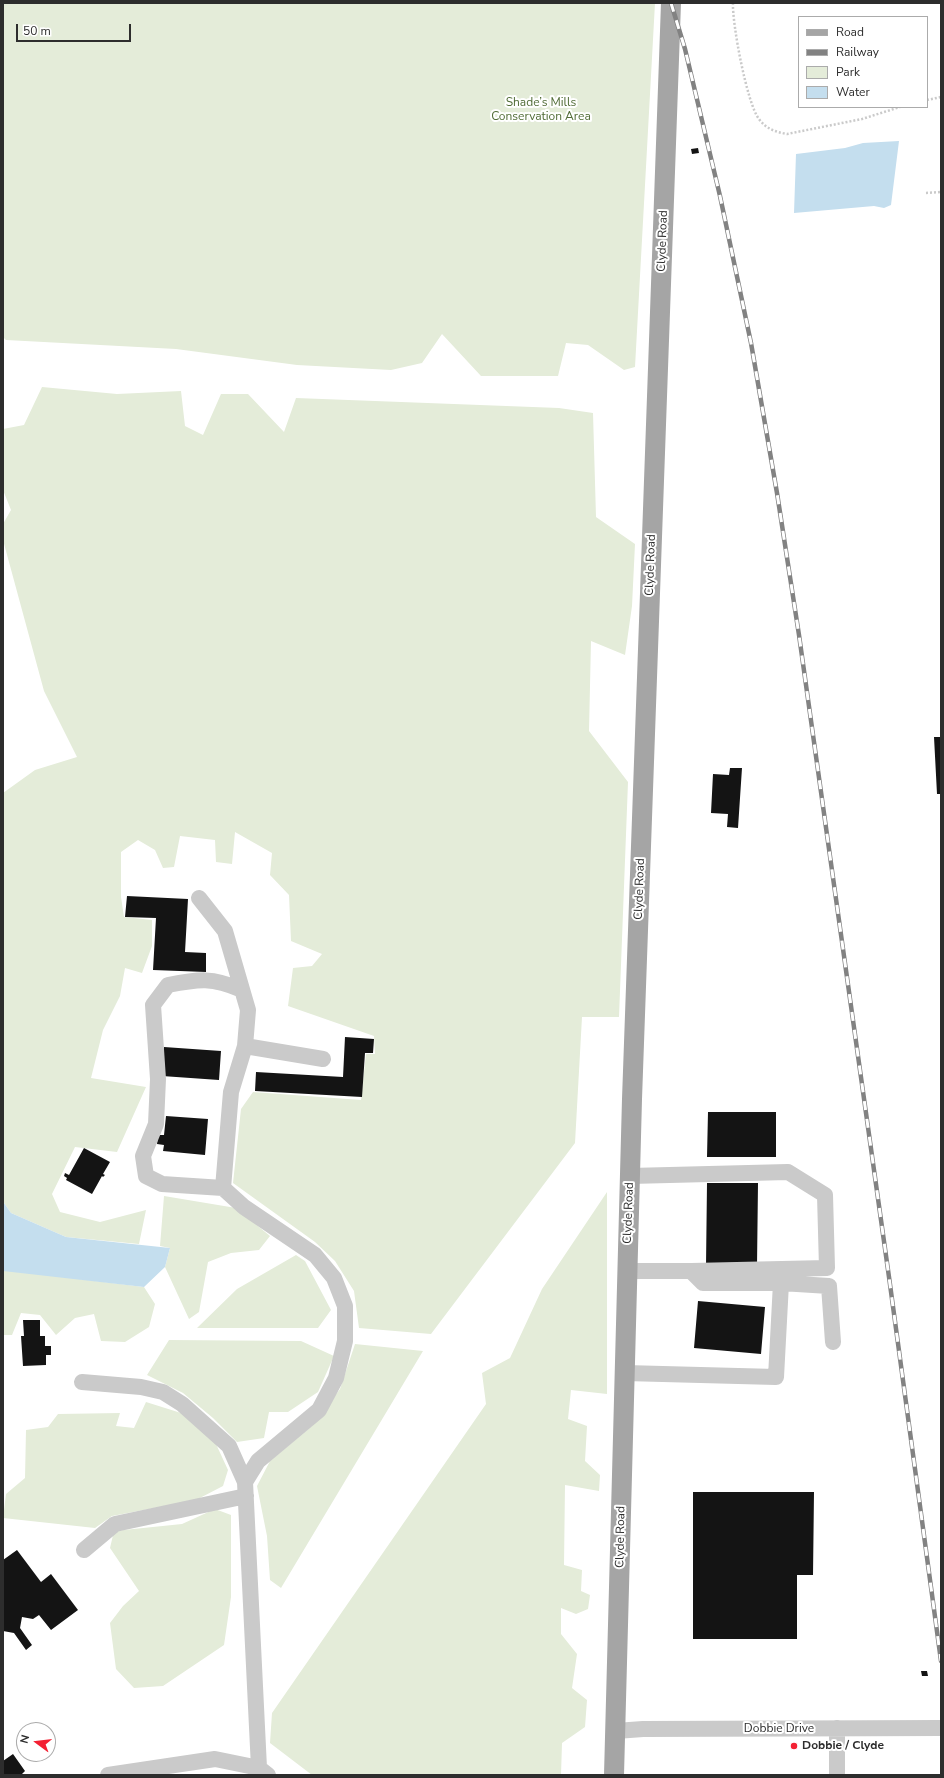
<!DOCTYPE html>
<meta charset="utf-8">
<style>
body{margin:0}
#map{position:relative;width:944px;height:1778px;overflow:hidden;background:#fff;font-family:"Nunito Sans",sans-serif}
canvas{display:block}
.frame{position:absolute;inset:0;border:4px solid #2d2d2d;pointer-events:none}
.legend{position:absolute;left:798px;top:16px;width:130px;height:92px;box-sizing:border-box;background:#fff;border:1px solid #ababab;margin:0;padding:5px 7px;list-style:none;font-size:12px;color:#2d2d2d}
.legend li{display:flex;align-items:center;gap:8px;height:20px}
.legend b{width:20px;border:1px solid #ababab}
.north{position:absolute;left:16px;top:1722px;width:40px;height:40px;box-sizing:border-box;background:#fff;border:1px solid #ababab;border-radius:50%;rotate:285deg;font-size:11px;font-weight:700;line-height:16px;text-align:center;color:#2d2d2d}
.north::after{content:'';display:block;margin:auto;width:14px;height:18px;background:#f32133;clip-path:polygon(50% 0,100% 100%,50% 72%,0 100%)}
.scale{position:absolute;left:16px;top:24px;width:115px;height:18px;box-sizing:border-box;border:2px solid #2d2d2d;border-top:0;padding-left:5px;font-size:12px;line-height:14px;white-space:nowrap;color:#2d2d2d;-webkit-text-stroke:3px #fff;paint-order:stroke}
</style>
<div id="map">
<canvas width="944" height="1778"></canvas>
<div class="frame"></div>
<ul class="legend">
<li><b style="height:5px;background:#a5a5a5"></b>Road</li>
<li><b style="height:5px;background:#828282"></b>Railway</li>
<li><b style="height:11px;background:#e4ecd9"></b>Park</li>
<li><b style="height:11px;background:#c4deee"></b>Water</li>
</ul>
<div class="north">N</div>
<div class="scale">50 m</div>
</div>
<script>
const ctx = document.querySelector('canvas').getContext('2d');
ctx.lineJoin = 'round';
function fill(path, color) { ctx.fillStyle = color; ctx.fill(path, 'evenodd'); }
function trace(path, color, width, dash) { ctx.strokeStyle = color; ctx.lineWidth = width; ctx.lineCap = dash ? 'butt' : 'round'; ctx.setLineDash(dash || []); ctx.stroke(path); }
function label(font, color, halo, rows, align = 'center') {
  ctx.font = font + ' "Nunito Sans",sans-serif'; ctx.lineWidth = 4; ctx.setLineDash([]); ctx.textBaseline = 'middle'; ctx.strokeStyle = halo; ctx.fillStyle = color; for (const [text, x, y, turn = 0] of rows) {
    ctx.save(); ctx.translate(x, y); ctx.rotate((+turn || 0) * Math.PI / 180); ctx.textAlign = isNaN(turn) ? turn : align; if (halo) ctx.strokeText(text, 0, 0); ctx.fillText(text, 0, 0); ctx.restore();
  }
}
fill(new Path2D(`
 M3 3H655L635 367 624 370 588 345 566 343 558 376H481L442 334 422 363 391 370 297 365 176 349 6 340 3 337Z
 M42 387 117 394 181 391 185 426 203 435 221 394H248L284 432 296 398 559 408 593 413 596 517 635 544 632 606 625 655 591 641 589 731 628 782 619 1017H582L575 1143 431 1334 359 1328 354 1291 335 1261 315 1242 233 1183 241 1109 253 1092 361 1100 366 1054H375L374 1036 288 1006 293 968 312 966 322 954 291 941 289 895 270 875 272 853 235 832 232 864 216 862 215 840 180 836 174 867 163 868 155 850 138 840 121 852V897L124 917 152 920V946L142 973 125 968 120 996 103 1030 91 1078 146 1087 117 1152 75 1147 52 1194 60 1212 100 1222 146 1210 139 1244 66 1237 11 1213 4 1203 3 793 35 770 77 757 44 691 3 540V524L11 510 3 490V429L24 425Z
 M607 1192V1394L571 1390 568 1419 587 1426 585 1461 600 1475 599 1491 565 1485 564 1565 582 1570 581 1591 590 1595 588 1609 576 1614 561 1608V1634L577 1654 572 1688 587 1700 585 1727 562 1743 561 1775H312L270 1743 272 1713 486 1404 482 1373 510 1358 542 1289Z
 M164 1196 236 1208 270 1236 259 1250 231 1253 208 1262 199 1312 189 1319 165 1267 170 1248 160 1246Z
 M296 1255 305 1261 331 1310 318 1328H197L237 1289Z
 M6 1270 144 1287 155 1304 149 1327 125 1342 101 1341 94 1314 75 1318 56 1335 40 1315 21 1313 12 1335H3V1271Z
 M169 1340 301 1341 334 1356 318 1392 288 1412H269L264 1438 237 1442 213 1418 183 1393 147 1375Z
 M355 1344 423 1351 281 1588 270 1580 267 1536 257 1486 270 1461 312 1426 340 1389Z
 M146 1402 181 1413 216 1444 228 1470 223 1486 196 1500 112 1516 95 1528 3 1518 6 1494 25 1478 26 1430 48 1427 58 1414 120 1413 116 1426 134 1428Z
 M215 1509 231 1515V1597L224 1645 163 1686 134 1688 116 1669 110 1623 123 1606 139 1591 110 1548 114 1531 182 1524Z`), '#e4ecd9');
fill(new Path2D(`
 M899 141 891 205 884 208 874 206 794 213 796 154 845 148 863 143Z
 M3 1192 4 1203 11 1213 66 1237 170 1248 165 1267 144 1287 3 1271Z`), '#c4deee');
fill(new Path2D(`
 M698 148 699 153 692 154 691 149Z
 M934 737H941V794H937Z
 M730 768H742L738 828 727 827 728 814 711 813 713 774 729 775Z
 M127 896 188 899 185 952 206 953V972L153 970 156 918 125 917Z
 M345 1037 374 1039 373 1053H365L362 1097 255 1091 256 1072 343 1077Z
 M164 1047 221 1051 219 1080 162 1076Z
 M708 1112H776V1157H707Z
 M166 1116 208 1119 205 1155 163 1151 164 1145 157 1144 158 1135H164Z
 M84 1148 110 1162 103 1174 105 1175 103 1177 102 1176 92 1194 66 1180 67 1178 64 1176 65 1173 69 1175Z
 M707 1183H758L757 1266H706Z
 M698 1301 765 1307 761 1354 694 1348Z
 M23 1320H40V1336H45V1346H51V1355H46V1365L23 1366 21 1336H24Z
 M693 1492H814L813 1575H797V1639H693Z
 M17 1550 41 1582 51 1574 78 1610 51 1630 39 1615 33 1619 22 1617 20 1628 32 1645 26 1650 14 1633 3 1631V1560Z
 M921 1671H927L928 1676H922Z
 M13 1754 25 1771 21 1775H3V1761Z`), '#141414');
trace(new Path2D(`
 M733 3C732 23 747 104 759 119 766 129 776 132 787 134L862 119 900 107
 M927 100 941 97
 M926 193 941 192`), '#cacaca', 2.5, [2, 2]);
trace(new Path2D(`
 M199 898 225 931 248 1010 245 1046 231 1092 223 1188
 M242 990C212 977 199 979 168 985L153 1005 158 1079 156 1124 143 1156 146 1176 162 1184 223 1188 244 1207 315 1255 334 1278 345 1306V1341L336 1378 319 1410 258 1461 245 1482 259 1768
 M245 1046 323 1059
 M627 1271H691L827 1268 825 1195 788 1172 630 1176
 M781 1283 829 1286 833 1342
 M625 1373 776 1377 781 1283H703L691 1271
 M82 1382 141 1387 163 1392 182 1404 229 1446 245 1482
 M84 1550 115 1524 246 1496
 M616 1731 643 1729 941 1728
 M108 1775 215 1759 259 1768 268 1775
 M837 1775V1728`), '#cacaca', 16);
trace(new Path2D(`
 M614 1775 632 1099 671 3`), '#a5a5a5', 20);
const rail = new Path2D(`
 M671 3 685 49 720 196 751 343 777 493 799 635 889 1277 941 1661`);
trace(rail, '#828282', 4.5);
trace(rail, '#fff', 3, [9]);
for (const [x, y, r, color] of [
 [794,1746,4,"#f32133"]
]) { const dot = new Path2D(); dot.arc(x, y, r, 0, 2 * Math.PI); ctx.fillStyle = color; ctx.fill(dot); trace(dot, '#fff', 1.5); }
label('12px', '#516c37', '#fff', [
 ["Shade’s Mills",541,103],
 ["Conservation Area",541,117]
]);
label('12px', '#2d2d2d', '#fff', [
 ["Clyde Road",663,241,-88],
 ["Clyde Road",651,565,-88],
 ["Clyde Road",640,889,-88],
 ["Clyde Road",629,1213,-88],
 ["Clyde Road",621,1537,-89],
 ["Dobbie Drive",779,1729]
]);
label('bold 12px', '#2d2d2d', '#fff', [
 ["Dobbie / Clyde",802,1746]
], 'left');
</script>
